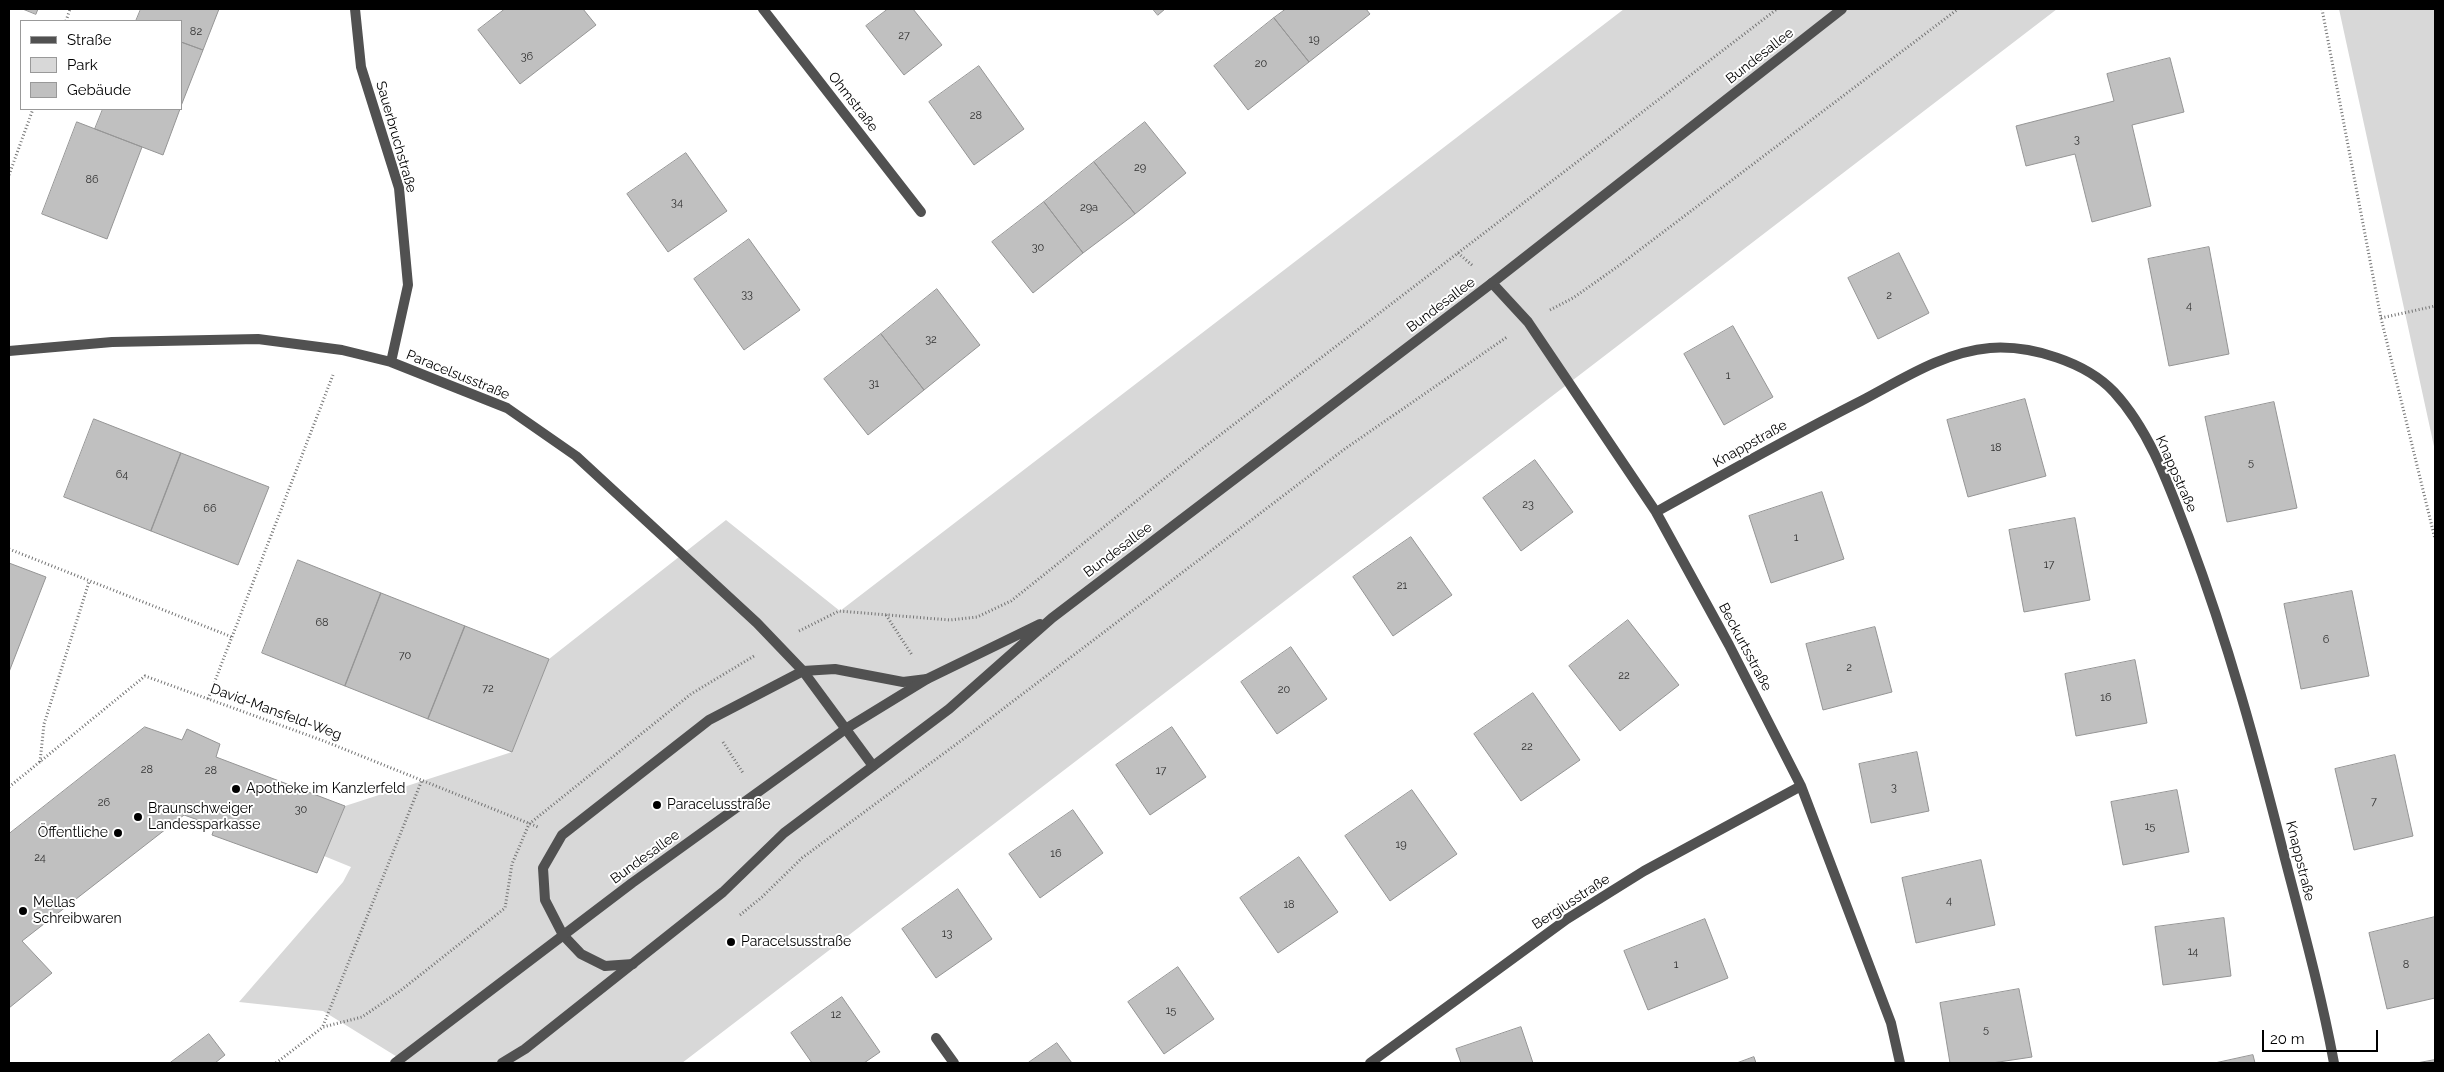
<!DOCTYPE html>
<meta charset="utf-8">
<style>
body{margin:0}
#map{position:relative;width:2444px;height:1072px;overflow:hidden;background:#fff;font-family:Raleway,sans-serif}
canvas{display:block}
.frame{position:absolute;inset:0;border:10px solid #000;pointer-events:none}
.legend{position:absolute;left:20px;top:20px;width:162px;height:90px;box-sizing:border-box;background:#fff;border:1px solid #999;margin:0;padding:6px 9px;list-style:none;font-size:15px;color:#000}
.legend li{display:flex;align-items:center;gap:10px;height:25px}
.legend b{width:25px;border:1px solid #999}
.scale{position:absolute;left:2262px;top:1030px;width:116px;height:22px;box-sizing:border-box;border:2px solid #000;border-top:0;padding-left:6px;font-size:15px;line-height:18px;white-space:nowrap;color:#000;-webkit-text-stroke:4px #fff;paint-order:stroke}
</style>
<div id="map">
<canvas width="2444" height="1072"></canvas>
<div class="frame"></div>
<ul class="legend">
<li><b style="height:6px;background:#515151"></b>Straße</li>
<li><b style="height:14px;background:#d8d8d8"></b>Park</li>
<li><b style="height:14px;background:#c0c0c0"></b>Gebäude</li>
</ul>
<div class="scale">20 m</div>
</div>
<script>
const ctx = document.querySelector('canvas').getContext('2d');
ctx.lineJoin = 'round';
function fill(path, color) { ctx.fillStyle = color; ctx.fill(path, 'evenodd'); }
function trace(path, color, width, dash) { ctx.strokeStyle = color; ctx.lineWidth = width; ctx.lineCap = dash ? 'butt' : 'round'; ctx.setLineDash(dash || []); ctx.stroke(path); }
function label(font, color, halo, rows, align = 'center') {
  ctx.font = font + ' Raleway,sans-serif'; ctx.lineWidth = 4; ctx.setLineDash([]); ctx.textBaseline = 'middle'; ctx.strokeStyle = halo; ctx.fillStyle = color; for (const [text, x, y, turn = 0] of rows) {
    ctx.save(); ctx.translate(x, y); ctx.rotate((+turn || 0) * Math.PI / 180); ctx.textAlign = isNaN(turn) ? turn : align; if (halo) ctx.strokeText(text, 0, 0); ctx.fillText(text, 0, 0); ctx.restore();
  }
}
fill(new Path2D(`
 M1624 9H2057L682 1063H407L323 1011 239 1002 343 882 351 867 324 856 345 806 512 752 549 659 726 520 840 611Z
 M2339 9H2435V451Z`), '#d8d8d8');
const building = new Path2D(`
 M23 9H38L36 14Z
 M141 9H219L203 50 181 42V21H136Z
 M505 9H583L596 25 520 84 478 30Z
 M888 9H913L942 45 904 75 866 26Z
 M1153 9H1165L1158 15Z
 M1286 9H1366L1370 14 1309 62 1274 18Z
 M1274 18 1309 62 1248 110 1214 66Z
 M181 42 203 50 181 106Z
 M2170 58 2184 112 2132 125 2151 206 2092 222 2075 154 2026 166 2016 126 2114 101 2107 74Z
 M979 66 1024 129 974 165 929 102Z
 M103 109H180L163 155 95 129Z
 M77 122 142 147 107 239 42 214Z
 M1145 122 1186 173 1135 214 1094 162Z
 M686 153 727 211 668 252 627 194Z
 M1094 162 1135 214 1083 253 1044 202Z
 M1044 202 1083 253 1033 293 992 242Z
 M749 239 800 310 744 350 694 279Z
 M2209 247 2229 354 2169 366 2148 259Z
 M1899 253 1929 313 1878 339 1848 278Z
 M937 289 980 345 924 390 881 334Z
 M1733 326 1773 397 1724 425 1684 354Z
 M881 334 924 390 868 435 824 379Z
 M2025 399 2046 476 1968 497 1947 420Z
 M2274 402 2297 508 2227 522 2205 417Z
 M94 419 181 453 151 531 64 497Z
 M181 453 269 487 238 565 151 531Z
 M1535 460 1573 512 1521 551 1483 498Z
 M1822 492 1844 559 1771 583 1749 516Z
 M2075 518 2090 600 2024 612 2009 530Z
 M1411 537 1452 595 1393 636 1353 577Z
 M298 560 381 593 345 686 262 653Z
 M9 563 46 577 9 672Z
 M2352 591 2369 676 2301 689 2284 604Z
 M381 593 465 626 428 719 345 686Z
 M1628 620 1679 685 1620 731 1569 666Z
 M465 626 549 659 512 752 428 719Z
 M1875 627 1892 692 1823 710 1806 644Z
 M1291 647 1327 699 1277 734 1241 682Z
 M2135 660 2147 723 2076 736 2065 674Z
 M1533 693 1580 760 1521 801 1474 734Z
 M145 727 182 740 187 729 220 744 216 757 345 806 317 873 212 835 215 826 184 815 22 941 52 973 9 1008V834Z
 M1172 727 1206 777 1150 815 1116 765Z
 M1917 752 1929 811 1871 823 1859 764Z
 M2395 755 2413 836 2354 850 2335 769Z
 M1412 790 1457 854 1390 901 1345 836Z
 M2177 790 2189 852 2123 865 2111 802Z
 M1073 810 1103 853 1040 898 1009 854Z
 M1299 857 1338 912 1278 953 1240 898Z
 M1981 860 1995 925 1916 943 1902 878Z
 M958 889 992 939 936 978 902 929Z
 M2435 917V998L2387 1009 2369 933Z
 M2224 918 2231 976 2163 985 2155 927Z
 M1705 919 1728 978 1648 1010 1624 951Z
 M1178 967 1214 1019 1164 1054 1128 1002Z
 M2019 989 2032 1057 1992 1063H1950L1940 1003Z
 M842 997 880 1052 864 1063H812L791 1033Z
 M1521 1027 1533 1063H1461L1456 1049Z
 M209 1034 225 1055 215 1063H170Z
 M1057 1043 1072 1063H1028Z
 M2253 1055 2255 1063H2215Z
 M1754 1057 1756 1063H1737Z
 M2435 1060V1063H2417Z`);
fill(building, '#c0c0c0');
trace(building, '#959595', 1);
trace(new Path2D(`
 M2322 9 2381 318 2435 539
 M66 21 70 9
 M9 175 33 109
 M1458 253 1473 266
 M1550 310 1573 298 1617 267 1958 9
 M2381 318 2435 306
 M9 549 232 637
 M886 615 912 655
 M799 631 839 611 950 620 977 617 1011 601 1203 448 1777 9
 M208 699 333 375
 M723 742 743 773
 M40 762 44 724 89 582
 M9 787 145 676 324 741 538 827
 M740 915 762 897 802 858 966 737 1346 448 1507 337
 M323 1026 422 780
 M276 1063 323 1027 362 1017 400 991 505 908 512 864 529 824 691 694 754 656`), '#737373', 3, [1, 2.5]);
trace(new Path2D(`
 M633 964 605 966 581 954 563 935 545 900 543 868 562 835 709 720 803 671 835 669 903 682 927 679
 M936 1038 954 1063`), '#515151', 10);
trace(new Path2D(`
 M355 9 361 67 399 188 408 285 391 362
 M763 9 921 212
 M1492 283 1528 322 1656 512 1729 645 1801 786 1891 1023 1900 1063
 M9 351 112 342 258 339 342 350 391 362 507 408 576 456 757 623 803 671 873 766
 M1656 512C1724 474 1792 436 1861 401 1901 380 1943 352 1990 348 2031 345 2086 362 2114 392 2151 432 2170 489 2189 538 2228 642 2257 748 2284 855 2302 924 2321 993 2334 1063
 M1370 1063 1567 919 1644 871 1801 786`), '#515151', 10);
trace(new Path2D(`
 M395 1063 632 883 847 728 927 679 1040 624
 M502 1063 525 1049 723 892 784 833 949 709 1052 618 1492 283 1842 9`), '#515151', 10);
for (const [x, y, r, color] of [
 [236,789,5,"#000"],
 [657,805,5,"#000"],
 [138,817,5,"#000"],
 [118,833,5,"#000"],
 [23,911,5,"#000"],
 [731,942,5,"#000"]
]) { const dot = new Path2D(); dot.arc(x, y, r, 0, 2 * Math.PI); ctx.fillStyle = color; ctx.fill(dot); trace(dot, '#fff', 2); }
label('11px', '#303030', null, [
 ["82",196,32],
 ["27",904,36],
 ["19",1314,40],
 ["36",527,57],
 ["20",1261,64],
 ["28",976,116],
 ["3",2077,140],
 ["29",1140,168],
 ["86",92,180],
 ["34",677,203],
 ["29a",1089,208],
 ["30",1038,248],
 ["33",747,295],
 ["2",1889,296],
 ["4",2189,306],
 ["32",931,340],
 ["1",1728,376],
 ["31",874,384],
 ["18",1996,448],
 ["5",2251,463],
 ["64",122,475],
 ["23",1528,505],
 ["66",210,509],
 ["1",1796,538],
 ["17",2049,565],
 ["21",1402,586],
 ["68",322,623],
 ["6",2326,640],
 ["70",405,656],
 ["2",1849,668],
 ["22",1624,676],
 ["72",488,689],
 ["20",1284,690],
 ["16",2106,698],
 ["22",1527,747],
 ["28",147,770],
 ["28",211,771],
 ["17",1161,771],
 ["3",1894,788],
 ["7",2374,802],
 ["26",104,803],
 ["30",301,810],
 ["15",2150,827],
 ["19",1401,845],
 ["16",1056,854],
 ["24",40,858],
 ["4",1949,901],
 ["18",1289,905],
 ["13",947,934],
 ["14",2193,952],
 ["1",1676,965],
 ["8",2406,965],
 ["15",1171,1011],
 ["12",836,1015],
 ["5",1986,1030]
]);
label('14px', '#000', '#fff', [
 ["Bundesallee",1760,56,-38],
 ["Ohmstraße",853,102,52],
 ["Sauerbruchstraße",396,137,74],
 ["Bundesallee",1441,305,-37],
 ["Paracelsusstraße",458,375,22],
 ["Knappstraße",1750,444,-29],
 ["Knappstraße",2176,474,66],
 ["Bundesallee",1118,550,-37],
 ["Beckurtsstraße",1745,647,62],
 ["David-Mansfeld-Weg",276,712,20],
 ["Bundesallee",645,857,-36],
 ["Knappstraße",2300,861,76],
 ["Bergiusstraße",1571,902,-33]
]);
label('14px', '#000', '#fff', [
 ["Apotheke im Kanzlerfeld",246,789],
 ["Paracelusstraße",667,805],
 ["Braunschweiger",148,809],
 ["Landessparkasse",148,825],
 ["Öffentliche",108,833,"right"],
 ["Mellas",33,903],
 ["Schreibwaren",33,919],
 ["Paracelsusstraße",741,942]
], 'left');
</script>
